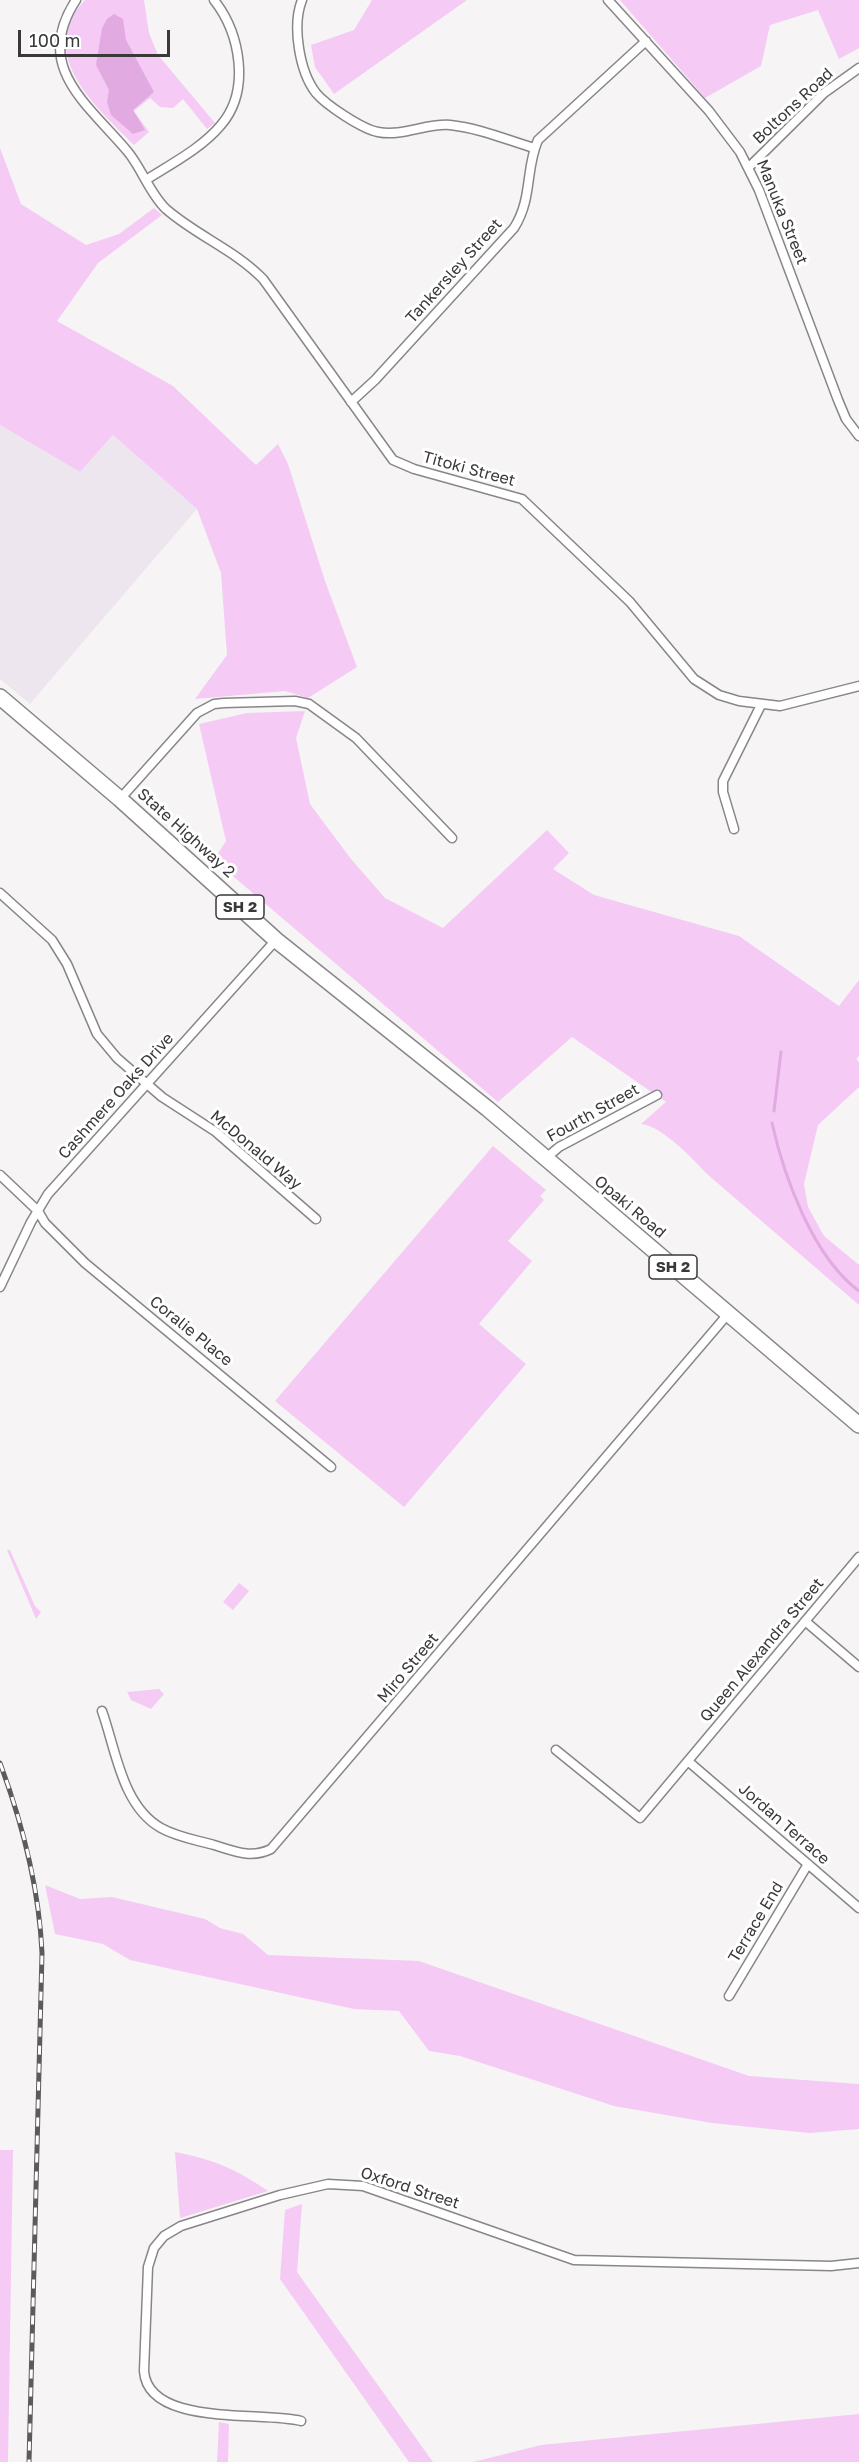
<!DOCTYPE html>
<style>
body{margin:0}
#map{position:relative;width:859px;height:2462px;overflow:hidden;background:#f7f4f6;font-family:"Golos Text",sans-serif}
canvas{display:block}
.scale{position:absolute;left:18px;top:30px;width:152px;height:27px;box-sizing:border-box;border:3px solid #3a393a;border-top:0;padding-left:8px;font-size:18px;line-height:21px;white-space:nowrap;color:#3a393a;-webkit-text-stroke:4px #fff;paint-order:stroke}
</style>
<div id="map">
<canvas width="859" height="2462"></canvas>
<div class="scale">100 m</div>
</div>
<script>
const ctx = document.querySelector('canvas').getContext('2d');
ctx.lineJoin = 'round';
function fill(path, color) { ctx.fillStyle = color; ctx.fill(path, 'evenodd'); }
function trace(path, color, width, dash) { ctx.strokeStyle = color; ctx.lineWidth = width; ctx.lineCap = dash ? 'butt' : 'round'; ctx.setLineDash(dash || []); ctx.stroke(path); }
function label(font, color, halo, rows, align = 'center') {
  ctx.font = font + ' "Golos Text",sans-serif'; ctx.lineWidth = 6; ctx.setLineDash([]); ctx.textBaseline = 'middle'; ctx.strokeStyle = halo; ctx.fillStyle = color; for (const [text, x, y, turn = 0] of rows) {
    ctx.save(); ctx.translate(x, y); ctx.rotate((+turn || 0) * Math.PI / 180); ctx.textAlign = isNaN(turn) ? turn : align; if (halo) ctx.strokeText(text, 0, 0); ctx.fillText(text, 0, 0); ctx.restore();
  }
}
fill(new Path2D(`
 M0 425 80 472 113 435 197 509 30 704 0 679Z`), '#eee6ee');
fill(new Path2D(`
 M85 0H144L149 33 158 55 215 123 207 129 183 99 173 108 160 107 150 98 134 111 149 132 134 145C97 108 33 52 85 0Z
 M372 0H467L334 94 315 67 311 45 354 30Z
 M620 0H859V48L839 59 818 10 770 25 761 66 705 98Z
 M0 148 21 204 86 245 119 234 154 208 162 215 98 263 57 321 173 386 256 465 278 444 288 464 325 581 357 667 308 698 285 691 195 699 227 655 221 573 197 509 113 435 80 472 0 425Z
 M305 711 296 738 310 804 351 859 385 898 443 928 547 830 569 853 553 869 594 895 739 936 839 1006 859 980V1056L856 1059 859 1062V1087L818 1125 804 1184 808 1207 824 1236 859 1265V1305L707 1174C693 1159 662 1126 641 1124L666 1102 572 1037 498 1102 214 860 226 841 199 724 247 713Z
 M493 1146 546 1190 540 1196 544 1200 508 1241 532 1261 479 1324 526 1364 404 1507 275 1401Z
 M7 1550H10L35 1606 41 1612 36 1619Z
 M239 1583 249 1591 233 1610 223 1602Z
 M159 1689 164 1694 151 1709 131 1700 127 1692Z
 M45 1885 80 1899 112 1897 205 1919 220 1928 243 1934 268 1955 419 1961 749 2076 859 2084V2129L809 2133 712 2123 614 2106 460 2056 429 2051 399 2011 354 2009 130 1960 103 1944 55 1934Z
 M0 2150H13L8 2462H0Z
 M175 2152C215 2160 234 2168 268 2191L180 2218Z
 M302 2204 297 2272 433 2462H409L280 2279 285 2210Z
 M859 2414V2462H473L541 2445Z
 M219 2422 229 2424 228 2462H217Z`), '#f5caf5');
fill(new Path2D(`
 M114 14 123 19 126 40 154 92 133 110 145 130 133 134 111 115 107 102 109 90 96 65 102 28 107 19Z`), '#e1abe2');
trace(new Path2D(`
 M774 1111 781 1052
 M772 1123C784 1177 813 1257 859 1291`), '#e1abe2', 3);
const street = new Path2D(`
 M76 0C32 67 88 104 128 152 142 169 150 194 166 209 197 236 235 250 263 279L393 460 414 469 522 499 630 602 694 679 719 695 739 701 780 706 859 686
 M302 0C292 25 299 71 316 93 326 105 362 129 378 132 403 137 426 123 450 125 479 128 507 140 534 148
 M608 0 709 111 740 152 759 190 838 400 846 419 859 436
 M749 167 824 93 859 68
 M146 180C171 164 202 148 221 125 251 90 240 33 214 0
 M351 402 375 380 514 228C533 198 525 169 538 140L646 41
 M120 799 197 713 214 704 224 703 295 701 309 704 356 738 452 838
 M734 829 723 792V781L761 705
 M0 893 52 940 67 964 97 1034 117 1058 162 1097 216 1132 316 1219
 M545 1159 559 1147 657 1095
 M0 1175 38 1211 45 1223 85 1263 331 1467
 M0 1287 31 1222 48 1194 276 940
 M805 1621 859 1667
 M102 1711C116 1750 122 1806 161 1828 177 1837 196 1840 214 1845 234 1851 251 1859 271 1849L728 1314
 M556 1750 640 1818 859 1557
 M689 1762 859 1908
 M729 1996 808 1864
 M301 2421C261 2411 148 2427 144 2371L148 2267 154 2248 164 2236 181 2226 280 2195 328 2184 363 2186 574 2260 831 2266 859 2263`);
const highway = new Path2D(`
 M0 697 120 799 276 940 488 1109 859 1425`);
trace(street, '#888688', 11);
trace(highway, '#888688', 18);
trace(street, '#fff', 8);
trace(highway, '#fff', 15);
const rail = new Path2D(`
 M0 1763C23 1825 39 1887 42 1953L29 2462`);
trace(rail, '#5c5b5c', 5);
trace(rail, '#fff', 3, [9]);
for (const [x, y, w] of [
 [240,907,48],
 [673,1267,48]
]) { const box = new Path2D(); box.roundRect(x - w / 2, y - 12, w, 24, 4.5); ctx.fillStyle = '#fff'; ctx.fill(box); trace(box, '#3a393a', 1.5); }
label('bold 15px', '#3a393a', null, [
 ["SH 2",240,907],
 ["SH 2",673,1267]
]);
label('16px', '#3a393a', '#fff', [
 ["Boltons Road",793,106,-43],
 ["Manuka Street",782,212,68],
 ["Tankersley Street",454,271,-48],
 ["Titoki Street",469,469,15],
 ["State Highway 2",186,833,42],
 ["Cashmere Oaks Drive",116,1096,-48],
 ["Fourth Street",593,1113,-29],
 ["McDonald Way",256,1150,40],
 ["Opaki Road",630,1207,40],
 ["Coralie Place",191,1331,39],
 ["Queen Alexandra Street",762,1650,-50],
 ["Miro Street",408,1668,-50],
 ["Jordan Terrace",784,1824,41],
 ["Terrace End",756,1922,-59],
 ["Oxford Street",410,2188,18]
]);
</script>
